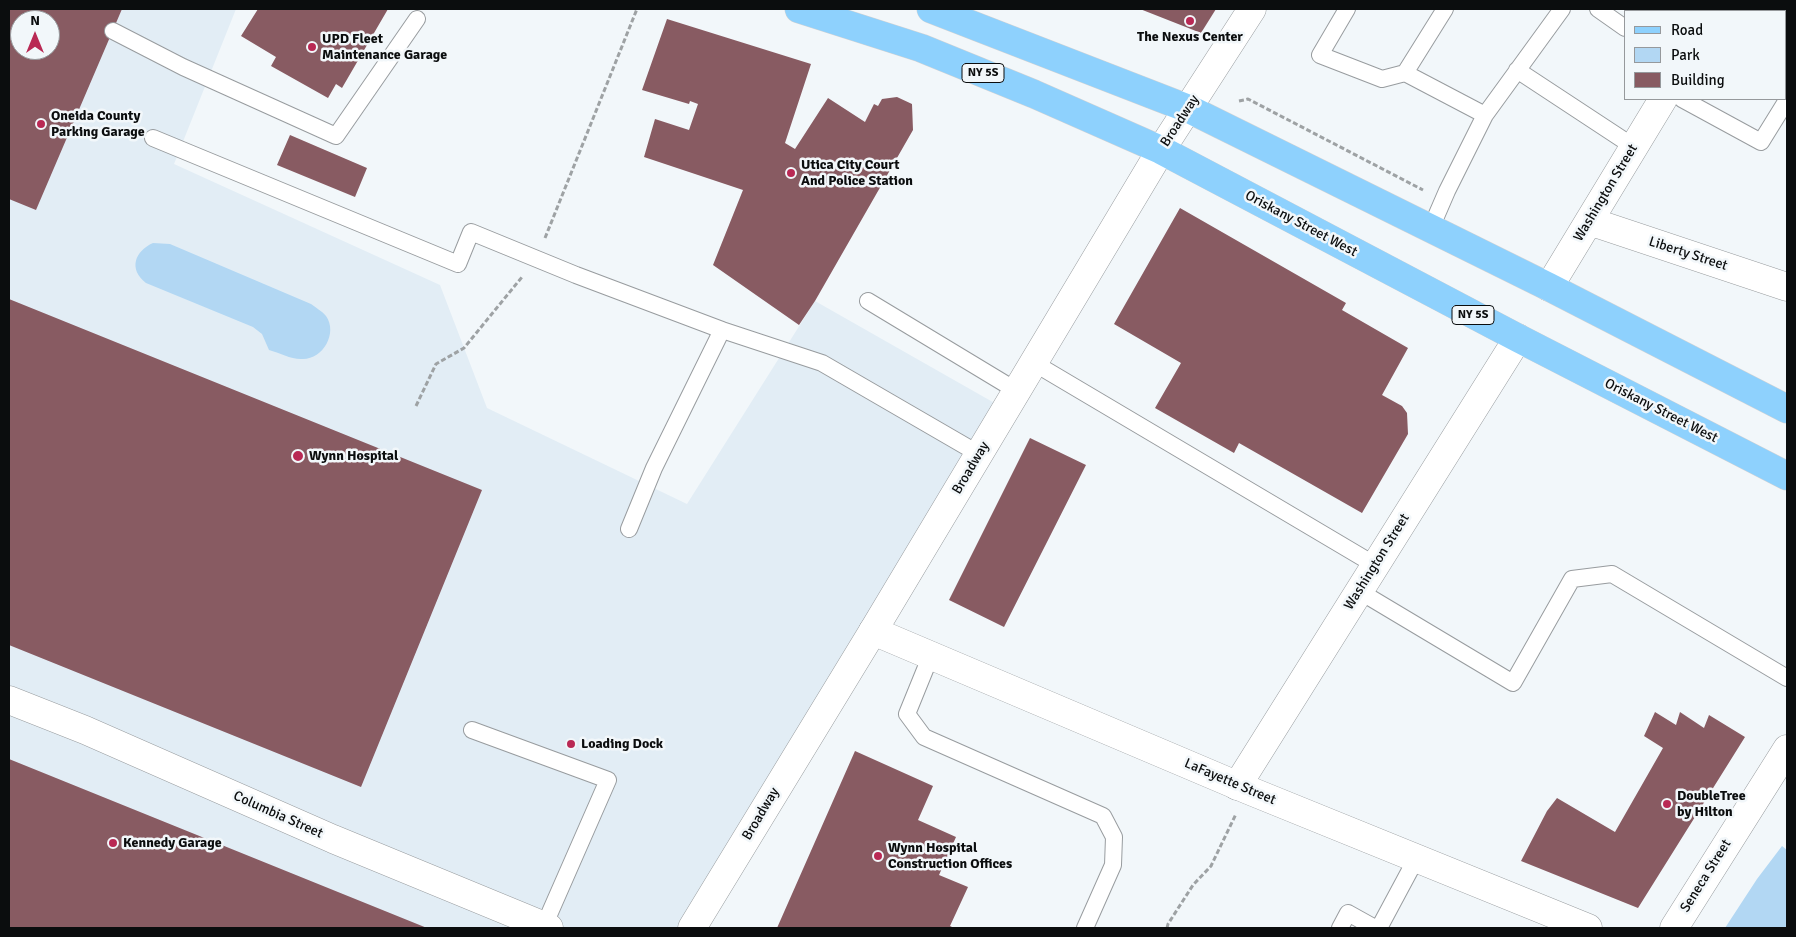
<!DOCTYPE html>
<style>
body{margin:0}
#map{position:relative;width:1796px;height:937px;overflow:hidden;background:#f2f7fa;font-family:Signika,sans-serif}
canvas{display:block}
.frame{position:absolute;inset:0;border:10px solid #0b0d0e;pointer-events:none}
.legend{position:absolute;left:1624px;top:10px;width:162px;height:90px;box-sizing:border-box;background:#f2f7fa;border:1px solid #96999c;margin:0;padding:6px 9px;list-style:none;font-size:15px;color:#0b0d0e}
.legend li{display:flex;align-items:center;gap:10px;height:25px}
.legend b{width:25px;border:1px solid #96999c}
.north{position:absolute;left:10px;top:10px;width:50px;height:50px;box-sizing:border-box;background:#f2f7fa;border:1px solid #96999c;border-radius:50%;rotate:0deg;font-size:14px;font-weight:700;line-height:20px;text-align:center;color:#0b0d0e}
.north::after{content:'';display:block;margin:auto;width:18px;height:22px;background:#b92954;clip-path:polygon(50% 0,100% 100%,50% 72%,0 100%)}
</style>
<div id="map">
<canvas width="1796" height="937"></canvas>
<div class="frame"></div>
<ul class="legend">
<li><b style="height:6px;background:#8ed1fd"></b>Road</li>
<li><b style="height:14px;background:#b2d7f3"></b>Park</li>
<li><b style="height:14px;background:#885b62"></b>Building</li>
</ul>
<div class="north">N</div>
</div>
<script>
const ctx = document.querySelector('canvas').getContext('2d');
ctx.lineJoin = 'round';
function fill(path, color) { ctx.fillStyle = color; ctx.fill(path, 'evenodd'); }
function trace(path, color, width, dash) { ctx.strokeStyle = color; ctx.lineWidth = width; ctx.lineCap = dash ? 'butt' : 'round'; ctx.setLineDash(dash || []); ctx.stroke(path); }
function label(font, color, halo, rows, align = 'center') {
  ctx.font = font + ' Signika,sans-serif'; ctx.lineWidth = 5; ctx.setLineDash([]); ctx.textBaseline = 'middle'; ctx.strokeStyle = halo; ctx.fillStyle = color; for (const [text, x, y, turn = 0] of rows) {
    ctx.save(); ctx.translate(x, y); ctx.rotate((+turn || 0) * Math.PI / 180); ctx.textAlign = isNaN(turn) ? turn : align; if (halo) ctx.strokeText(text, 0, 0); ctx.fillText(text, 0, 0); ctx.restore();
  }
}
fill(new Path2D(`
 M9 9H236L174 164 440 285 487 408 687 504 815 301 998 405 681 928H46L9 912ZM20 20H50V50H20Z`), '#e2edf5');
fill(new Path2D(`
 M153 243 170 244 311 304C316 308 322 311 326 316 338 333 323 359 303 359 292 360 280 353 269 350L262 334 253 327 146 283C128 269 135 251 153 243Z
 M1782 846 1787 850V928H1725L1757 879Z`), '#b2d7f3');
fill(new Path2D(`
 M9 9H122L36 210 9 199ZM20 20H50V50H20Z
 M258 9H388L342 88 336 84 328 98 271 66 276 57 241 36Z
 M1140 9H1216L1201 33Z
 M667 19 811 64 785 143 795 149 828 98 865 122 874 104 878 106 882 99 897 97 912 104 913 130 815 301 799 325 713 265 743 190 644 157 655 119 689 130 698 104 690 101 689 104 642 90Z
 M290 135 367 168 355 197 277 165Z
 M1180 208 1346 303 1342 310 1408 348 1382 395 1402 406 1407 413 1408 434 1362 513 1239 443 1234 453 1155 408 1181 363 1114 324Z
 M9 299 482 490 361 787 9 645Z
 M1030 438 1086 465 1004 627 949 600Z
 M1655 712 1676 725 1680 712 1704 728 1709 715 1745 737 1638 908 1521 861 1547 811 1557 798 1615 832 1663 748 1644 736Z
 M855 751 933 786 918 820 956 837 939 875 968 887 950 926 954 928H777Z
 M9 759 427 928H9Z`), '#885b62');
const service = new Path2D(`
 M1347 9 1320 55 1382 79 1405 73 1445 9
 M1598 9 1625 28
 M113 31 183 67 336 136 417 19
 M1785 59 1787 61
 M1517 70 1634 147
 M1405 73 1485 115 1447 191 1431 228
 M1682 99 1761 142 1787 100
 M1485 115 1562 9
 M153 138 458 264 471 232 576 275 722 330 654 468 629 529
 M868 301 1017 391
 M722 330 822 363 979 454
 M1034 363 1375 565
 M1359 591 1513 683 1572 579 1612 574 1787 678
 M931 655 907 714 924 737 1103 816 1114 837 1113 865 1085 928
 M472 730 608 780 544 926
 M1340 928 1348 913 1375 928
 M1379 928 1416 859`);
const minor = new Path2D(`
 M1717 11 1718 9
 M1589 221 1787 287
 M1549 287 1663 99
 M1237 786 1518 338
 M692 928 873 631 1161 150 1252 9
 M1674 928 1787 749`);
const tertiary = new Path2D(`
 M873 631 1248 790 1588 928
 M9 700 85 730 333 839 549 928`);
const primary = new Path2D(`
 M799 9 921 48 1034 94 1161 150 1518 338 1787 476
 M931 9 1189 109 1549 287 1787 409`);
trace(service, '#989c9f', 18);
trace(minor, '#989c9f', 29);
trace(tertiary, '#989c9f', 29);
trace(primary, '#d3d3d4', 29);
trace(new Path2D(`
 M1239 101 1248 99 1423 190
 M545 238 637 9
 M416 406 436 364 464 348 522 277
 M1167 928 1168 924 1193 885 1211 866 1236 814`), '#9ea2a4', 3, [5, 2.5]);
trace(service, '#fff', 16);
trace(minor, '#fff', 28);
trace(tertiary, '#fff', 28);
trace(primary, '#8ed1fd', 28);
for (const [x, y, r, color] of [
 [1190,21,5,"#b92954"],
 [312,47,5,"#b92954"],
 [41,124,5,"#b92954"],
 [791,173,5,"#b92954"],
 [298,456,6,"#b92954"],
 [571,744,5,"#b92954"],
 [1667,804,5,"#b92954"],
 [113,843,5,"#b92954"],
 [878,856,5,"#b92954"]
]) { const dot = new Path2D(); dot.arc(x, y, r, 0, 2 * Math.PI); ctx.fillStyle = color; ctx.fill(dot); trace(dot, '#f2f7fa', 2); }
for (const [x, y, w] of [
 [983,73,42],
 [1473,315,42]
]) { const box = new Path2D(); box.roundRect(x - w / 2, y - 9.5, w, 19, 4); ctx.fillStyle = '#f2f7fa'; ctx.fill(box); trace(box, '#0b0d0e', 1); }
label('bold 12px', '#0b0d0e', null, [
 ["NY 5S",983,73],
 ["NY 5S",1473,315]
]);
label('bold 14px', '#0b0d0e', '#f2f7fa', [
 ["The Nexus Center",1190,37,"center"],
 ["UPD Fleet",322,39],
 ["Maintenance Garage",322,55],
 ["Oneida County",51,116],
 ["Parking Garage",51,132],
 ["Utica City Court",801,165],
 ["And Police Station",801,181],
 ["Wynn Hospital",309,456],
 ["Loading Dock",581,744],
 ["DoubleTree",1677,796],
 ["by Hilton",1677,812],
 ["Kennedy Garage",123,843],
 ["Wynn Hospital",888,848],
 ["Construction Offices",888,864]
], 'left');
label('14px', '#0b0d0e', '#f2f7fa', [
 ["Broadway",1180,121,-57],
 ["Washington Street",1606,193,-59],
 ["Oriskany Street West",1301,224,28],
 ["Liberty Street",1688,254,18],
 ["Oriskany Street West",1661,411,27],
 ["Broadway",971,468,-59],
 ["Washington Street",1377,562,-58],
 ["LaFayette Street",1230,782,23],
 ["Broadway",761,814,-59],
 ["Columbia Street",278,815,24],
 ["Seneca Street",1706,876,-58]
]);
</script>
